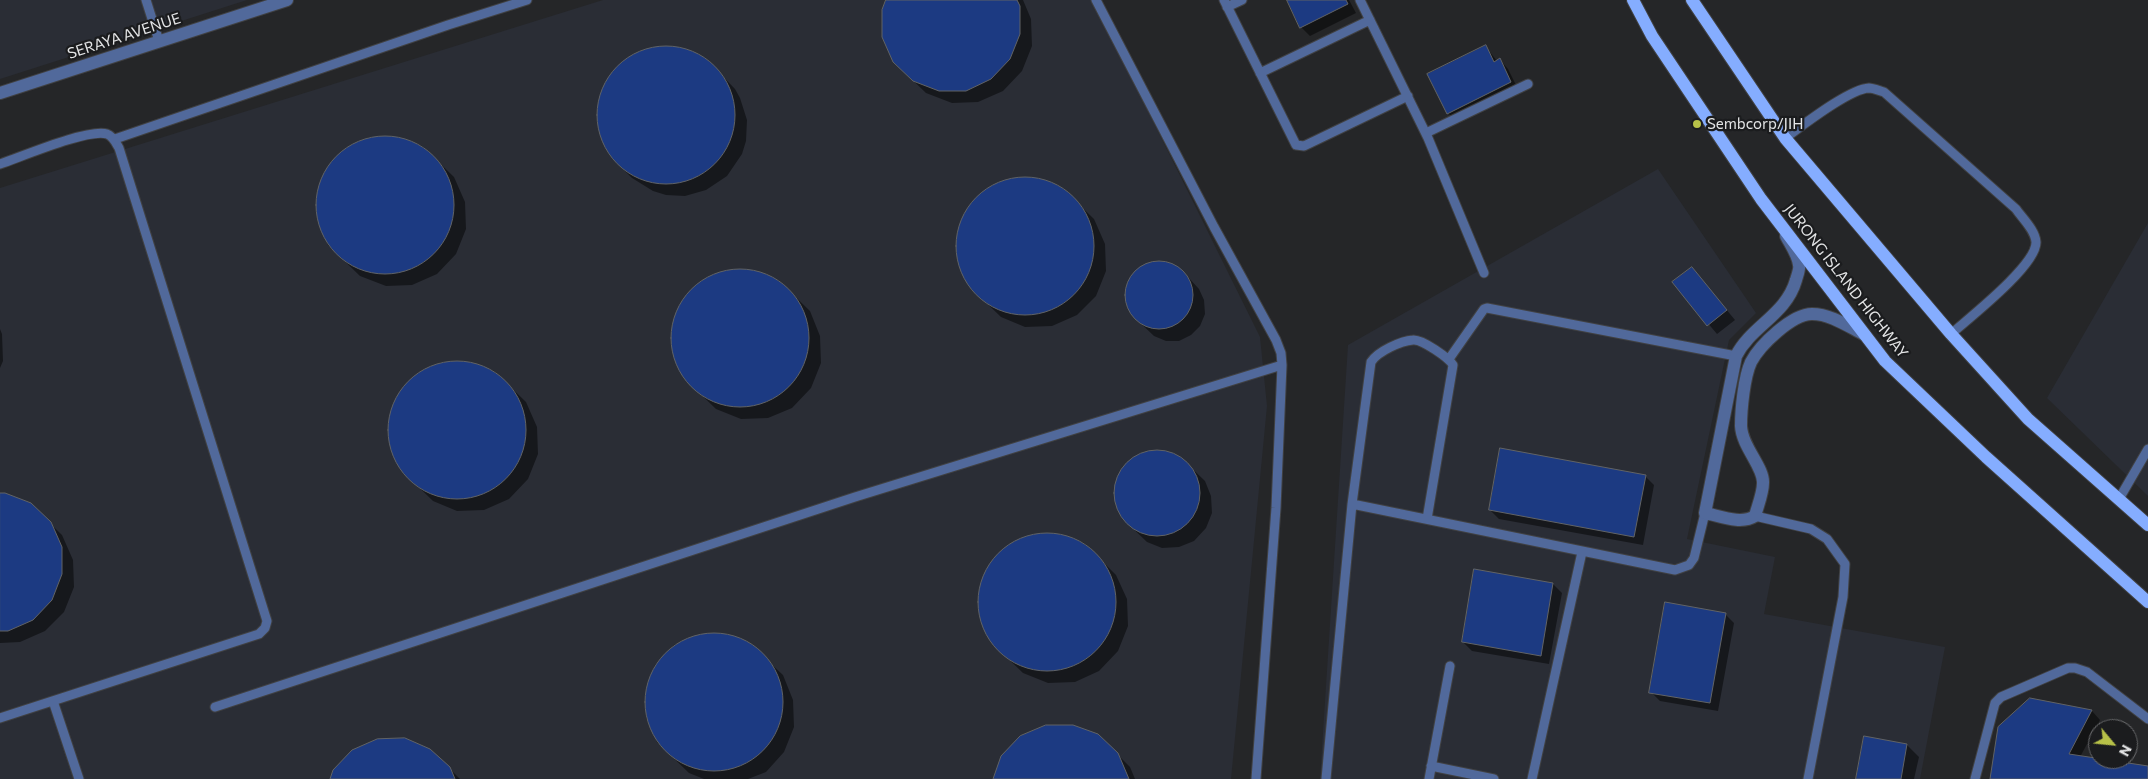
<!DOCTYPE html>
<style>
body{margin:0}
#map{position:relative;width:2148px;height:779px;overflow:hidden;background:#252628;font-family:Commissioner,sans-serif}
canvas{display:block}
.north{position:absolute;left:2088px;top:719px;width:50px;height:50px;box-sizing:border-box;background:#1b1c1e;border:1px solid #6b6c6e;border-radius:50%;rotate:118deg;font-size:14px;font-weight:700;line-height:20px;text-align:center;color:#e4e5e6}
.north::after{content:'';display:block;margin:auto;width:18px;height:22px;background:#b7c148;clip-path:polygon(50% 0,100% 100%,50% 72%,0 100%)}
</style>
<div id="map">
<canvas width="2148" height="779"></canvas>
<div class="north">N</div>
</div>
<script>
const ctx = document.querySelector('canvas').getContext('2d');
ctx.lineJoin = 'round';
function fill(path, color) { ctx.fillStyle = color; ctx.fill(path, 'evenodd'); }
function trace(path, color, width, dash) { ctx.strokeStyle = color; ctx.lineWidth = width; ctx.lineCap = dash ? 'butt' : 'round'; ctx.setLineDash(dash || []); ctx.stroke(path); }
function label(font, color, halo, rows, align = 'center') {
  ctx.font = font + ' Commissioner,sans-serif'; ctx.lineWidth = 4.5; ctx.setLineDash([]); ctx.textBaseline = 'middle'; ctx.strokeStyle = halo; ctx.fillStyle = color; for (const [text, x, y, turn = 0] of rows) {
    ctx.save(); ctx.translate(x, y); ctx.rotate((+turn || 0) * Math.PI / 180); ctx.textAlign = isNaN(turn) ? turn : align; if (halo) ctx.strokeText(text, 0, 0); ctx.fillText(text, 0, 0); ctx.restore();
  }
}
fill(new Path2D(`
 M0 0H247L0 79Z
 M603 0H1093L1260 337 1267 406 1231 779H0V188Z
 M1658 169 1756 313 1729 340 1687 539 1775 557 1764 614 1945 647 1920 779H1320L1348 345Z
 M2148 223V496L2047 398Z`), '#2a2d35');
fill(new Path2D(`
 M887 0H1023L1031 19 1032 46 1022 71 1003 91 978 102 952 103 926 93 894 62Z
 M1288 0H1349L1356 13 1310 36 1301 27Z
 M1485 46 1497 61 1500 60 1508 69 1519 91 1457 122 1448 113Z
 M653 48H677L692 52 708 61 735 89 740 98 747 120 746 141 742 154 727 176 706 190 685 196 666 195 653 191 632 178 620 166 607 151 602 139 598 118 601 96 613 73 627 59Z
 M370 137H397L422 146 454 177 465 202 466 229 456 254 437 274 412 285 386 286 360 276 328 245 318 220 317 193 327 168 346 148Z
 M1037 178 1062 188 1094 219 1105 244 1106 271 1096 296 1077 315 1052 326 1025 327 1001 317 969 286 958 261 957 234 967 209 986 190 1010 179Z
 M1165 262 1177 267 1187 276 1199 289 1204 300 1205 314 1200 326 1191 335 1179 341H1166L1154 336 1132 315 1126 303V290L1131 277 1140 268 1152 263Z
 M1692 268 1735 320 1717 334 1674 283Z
 M752 270 778 280 810 311 820 336 821 363 811 388 792 408 768 418 741 419 716 409 684 378 673 353 672 326 682 301 701 282 725 271Z
 M0 329 2 334 3 361 0 368Z
 M442 362H469L494 371 526 402 537 427 538 454 528 479 509 499 484 510 457 511 433 501 400 469 390 445 389 418 399 393 418 373Z
 M1148 451H1165L1180 457 1205 481 1211 496 1212 513 1206 528 1194 541 1179 547 1162 548 1147 542 1122 518 1116 502 1115 486 1121 470 1133 458Z
 M1645 476 1654 485 1643 545 1499 519 1490 510Z
 M0 494 30 504 62 535 73 560 74 587 64 612 45 631 20 642 0 643Z
 M1033 534H1060L1084 543 1116 575 1127 599 1128 626 1118 651 1099 671 1075 682 1048 683 1023 673 991 642 980 617 979 590 989 565 1008 546Z
 M1553 584 1562 593 1549 664 1472 651 1463 642Z
 M1725 614 1734 623 1718 711 1660 701 1651 692Z
 M726 634 751 644 770 663 783 675 793 700 794 727 784 752 766 772 748 779H704L689 773 657 742 646 717V690L655 665 674 645 699 635Z
 M2031 699 2092 711 2100 720 2080 757 2148 767V779H1992Z
 M1098 735 1130 767 1135 779H994Z
 M1907 745 1919 757 1914 779H1858Z
 M449 768 460 779H331Z`), '#0007');
const building = new Path2D(`
 M886 0H1017L1020 6V34L1010 59 991 79 966 91H939L913 81 893 62 882 37V10Z
 M1287 0H1346L1348 4 1300 28Z
 M1486 45 1494 62 1500 58 1511 82 1447 114 1427 74Z
 M597 115a69 69 0 1 1 138 0a69 69 0 1 1-138 0Z
 M316 205a69 69 0 1 1 138 0a69 69 0 1 1-138 0Z
 M956 246a69 69 0 1 1 138 0a69 69 0 1 1-138 0Z
 M1125 295a34 34 0 1 1 68 0a34 34 0 1 1-68 0Z
 M1692 267 1727 310 1707 326 1672 282Z
 M671 338a69 69 0 1 1 138 0a69 69 0 1 1-138 0Z
 M388 430a69 69 0 1 1 138 0a69 69 0 1 1-138 0Z
 M1500 448 1646 475 1634 537 1489 510Z
 M1114 493a43 43 0 1 1 86 0a43 43 0 1 1-86 0Z
 M0 493H5L31 503 51 522 62 547V574L52 600 33 620 8 631H0Z
 M978 602a69 69 0 1 1 138 0a69 69 0 1 1-138 0Z
 M1474 569 1553 583 1541 656 1462 642Z
 M1665 602 1726 613 1710 703 1649 693Z
 M645 702a69 69 0 1 1 138 0a69 69 0 1 1-138 0Z
 M2030 698 2092 710 2069 754 2148 766V779H1990L1998 727Z
 M1046 725H1073L1098 734 1118 753 1129 779H993L1001 756 1020 736Z
 M1864 736 1907 744 1901 779H1856Z
 M405 738 430 749 450 767 455 779H330L333 770 352 750 377 739Z`);
fill(building, '#1c3a82');
trace(building, '#616365', 1);
const service = new Path2D(`
 M146 0 159 41
 M1096 0 1214 227 1276 340 1281 353 1282 365 1276 508 1256 779
 M1224 0 1296 145 1304 146 1408 96
 M1360 0 1428 138 1484 273
 M1227 7 1242 0
 M1260 73 1370 20
 M1426 133 1528 84
 M1785 138C1802 126 1849 89 1869 88 1873 88 1880 91 1884 92L2016 209C2023 219 2035 230 2036 242 2037 265 1969 318 1951 334
 M115 139 448 25 527 0
 M0 164C21 157 89 128 107 134 113 136 116 143 119 148L267 621 265 628 259 634 0 718
 M1449 359 1484 309 1487 308 1736 356
 M2119 499 2148 449
 M1352 504 1675 570 1689 565 1694 558 1705 513
 M1755 516 1811 529 1827 539 1845 564 1843 597 1808 779
 M53 701 79 779
 M215 707 855 497 1282 365
 M1431 766 1494 779
 M1326 779 1352 504 1371 362C1378 351 1401 341 1413 340 1422 339 1449 358 1453 365L1427 519
 M1429 779 1450 666
 M1532 779 1582 552
 M1975 779 1995 703 2001 697 2068 668H2075L2087 672 2148 719`);
const tertiary = new Path2D(`
 M0 93 287 0
 M1786 236C1790 244 1798 255 1799 265 1800 269 1797 276 1796 280 1786 315 1751 326 1736 356L1705 513C1720 516 1741 525 1755 516 1758 505 1763 493 1763 483 1764 467 1742 447 1741 426 1741 410 1744 377 1751 362 1760 345 1792 314 1812 314 1831 314 1849 327 1865 335`);
const primary = new Path2D(`
 M1633 0 1652 36 1761 199 1885 361 1986 457 2148 602
 M1692 0 1785 138 1951 334 2028 419 2148 525`);
trace(service, '#404143', 11);
trace(tertiary, '#404143', 14);
trace(primary, '#404143', 14);
trace(service, '#51699b', 9);
trace(tertiary, '#51699b', 12);
trace(primary, '#85adff', 12);
for (const [x, y, r, color] of [
 [1697,124,5,"#b7c148"]
]) { const dot = new Path2D(); dot.arc(x, y, r, 0, 2 * Math.PI); ctx.fillStyle = color; ctx.fill(dot); trace(dot, '#1b1c1e', 2); }
label('15px', '#e4e5e6', '#1b1c1e', [
 ["SERAYA AVENUE",124,36,-18],
 ["JURONG ISLAND HIGHWAY",1846,281,52]
]);
label('15px', '#e4e5e6', '#1b1c1e', [
 ["Sembcorp/JIH",1707,124]
], 'left');
</script>
